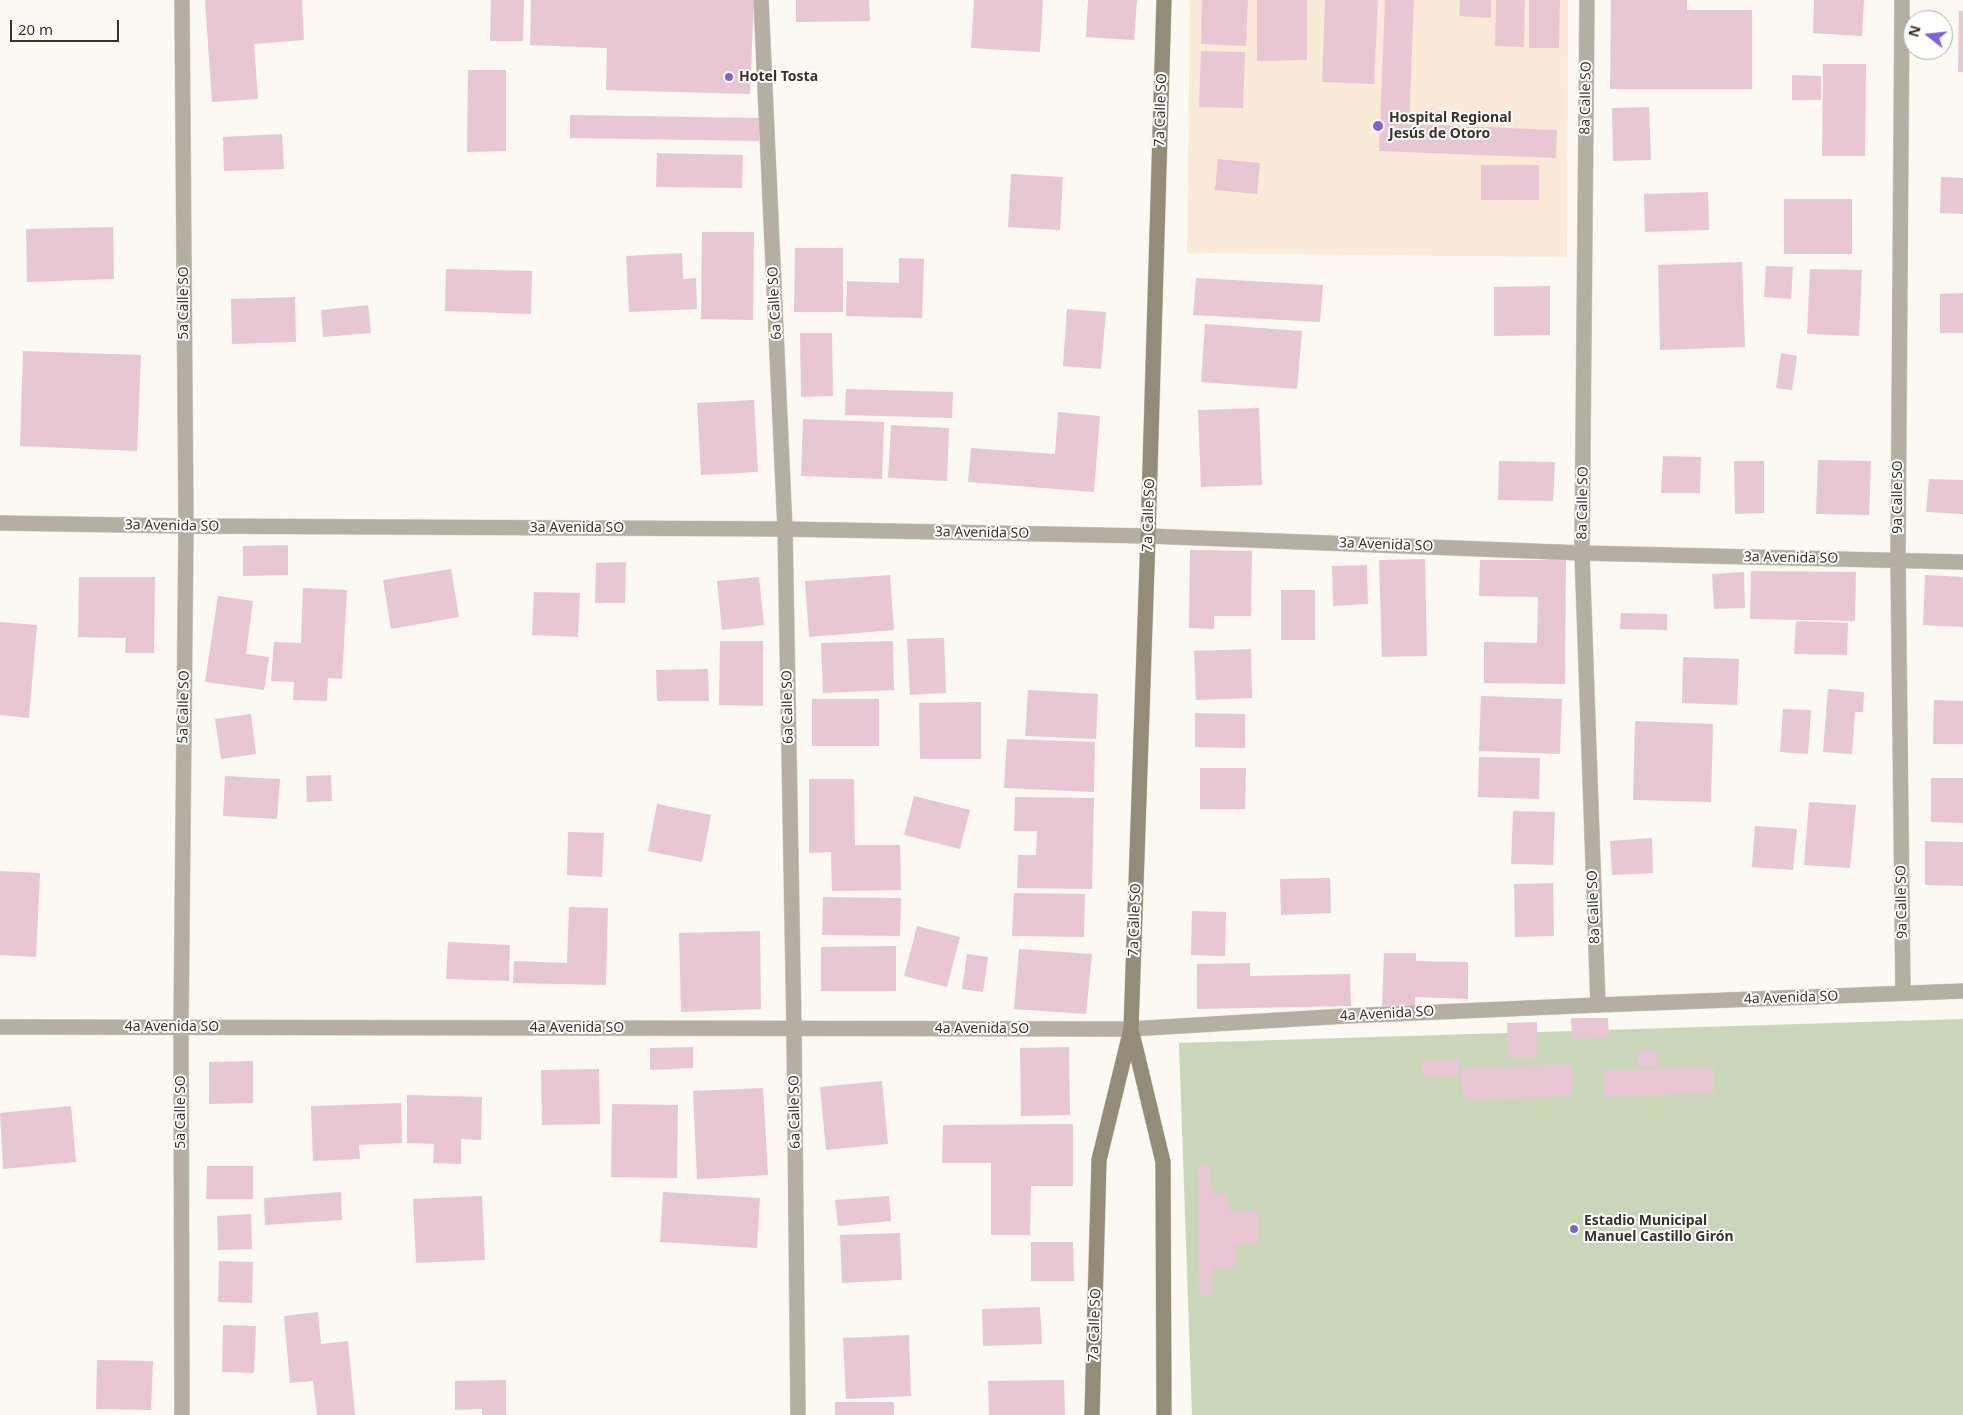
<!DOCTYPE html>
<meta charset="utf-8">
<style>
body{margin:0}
#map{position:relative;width:1963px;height:1415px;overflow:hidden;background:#fcf8f2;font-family:"Noto Sans",sans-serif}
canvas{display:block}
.north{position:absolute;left:1903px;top:10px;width:50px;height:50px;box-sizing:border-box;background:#fff;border:1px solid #b0ada9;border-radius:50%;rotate:286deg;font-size:14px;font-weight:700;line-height:20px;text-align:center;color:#3a3127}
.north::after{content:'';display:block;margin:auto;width:18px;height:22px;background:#8061dc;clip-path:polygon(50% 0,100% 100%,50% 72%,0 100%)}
.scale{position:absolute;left:10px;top:20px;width:109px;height:22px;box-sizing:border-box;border:2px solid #3a3127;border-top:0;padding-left:6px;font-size:15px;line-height:18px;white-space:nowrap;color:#3a3127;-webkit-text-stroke:4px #fff;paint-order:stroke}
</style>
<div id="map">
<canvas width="1963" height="1415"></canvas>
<div class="north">N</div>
<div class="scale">20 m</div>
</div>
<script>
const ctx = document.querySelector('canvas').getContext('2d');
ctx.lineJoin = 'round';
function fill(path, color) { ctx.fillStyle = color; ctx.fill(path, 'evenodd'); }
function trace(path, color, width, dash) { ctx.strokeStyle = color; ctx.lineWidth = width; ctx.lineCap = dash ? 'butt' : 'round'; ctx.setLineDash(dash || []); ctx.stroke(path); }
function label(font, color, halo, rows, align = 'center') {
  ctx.font = font + ' "Noto Sans",sans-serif'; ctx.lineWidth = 4; ctx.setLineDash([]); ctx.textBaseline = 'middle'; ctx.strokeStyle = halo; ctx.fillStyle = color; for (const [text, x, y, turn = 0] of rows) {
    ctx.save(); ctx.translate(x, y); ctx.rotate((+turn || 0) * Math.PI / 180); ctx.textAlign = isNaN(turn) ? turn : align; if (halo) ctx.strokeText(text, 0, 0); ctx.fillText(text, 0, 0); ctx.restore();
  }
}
fill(new Path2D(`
 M1190 0H1568L1567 257 1187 253Z`), '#fbead7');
fill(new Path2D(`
 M1963 1019V1415H1192L1179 1043Z`), '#c9d7b8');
fill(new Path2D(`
 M205 0H302L304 40 254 44 258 99 212 102Z
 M491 0H524L523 41H490Z
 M531 0H754L750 94 606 90 607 48 530 45Z
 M796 0H869L870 21 796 22Z
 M974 0H1043L1040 52 971 48Z
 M1088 0H1137L1134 40 1086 37Z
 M1202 0H1248L1246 46 1201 44Z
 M1257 0H1307V60L1257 61Z
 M1325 0H1378L1374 84 1322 82Z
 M1385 0H1414L1409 124 1557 130 1556 158 1379 151Z
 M1460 0H1491V18L1459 16Z
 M1496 0H1525L1524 47 1495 46Z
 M1529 0H1560L1559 48H1529Z
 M1611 0H1687V10H1752V89H1610Z
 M1814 0H1864L1862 36 1813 33Z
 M1959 11H1963V72H1958Z
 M1201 51 1245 52 1243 108 1199 107Z
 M1823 64H1866L1865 156H1822Z
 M468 70H506V151L467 152Z
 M1792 75 1821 76V100H1792Z
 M1649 107 1651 160 1613 161 1612 108Z
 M570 115 760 118 759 141 570 138Z
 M282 134 284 169 224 171 223 137Z
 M657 153 743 155 742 188 656 187Z
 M1218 159 1260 163 1257 194 1215 190Z
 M1481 165H1539V200H1481Z
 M1011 174 1063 177 1060 230 1008 227Z
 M1941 177 1963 178V214L1940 213Z
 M1708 192 1709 230 1645 232 1644 194Z
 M1784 199H1852V254H1784Z
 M113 227 114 279 27 282 26 229Z
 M702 232H754L753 320 701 319Z
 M795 248H843V312H794Z
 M682 253 683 279 696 278 697 309 629 312 626 256Z
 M899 258 924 259 922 318 846 316 847 281 899 283Z
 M1742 262 1745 347 1660 350 1658 265Z
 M1766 266 1793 267 1791 299 1764 297Z
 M446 269 532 271 531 314 445 311Z
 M1810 269 1862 270 1859 336 1807 334Z
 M1196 278 1323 285 1320 322 1193 315Z
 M1550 286V335L1494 336V287Z
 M1963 293V333H1940V294Z
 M295 297 296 342 232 344 231 299Z
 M368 305 371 333 323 337 321 310Z
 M1067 309 1106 312 1101 369 1063 366Z
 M1205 324 1302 331 1297 389 1201 382Z
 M800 333H832L833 396 801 397Z
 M23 351 141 355 137 451 20 446Z
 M1781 353 1797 356 1792 390 1776 388Z
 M846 389 953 392 952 418 845 415Z
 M754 400 758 472 701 475 697 403Z
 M1259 408 1262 485 1201 487 1198 410Z
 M1058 412 1100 416 1094 492 968 482 971 448 1055 454Z
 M803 419 884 422 882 479 801 476Z
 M891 425 949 428 947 481 888 478Z
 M1663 456 1701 457 1700 493H1661Z
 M1818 460 1871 461 1869 515 1816 514Z
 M1499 461 1555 462 1553 501 1498 500Z
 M1734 461H1764V513L1735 514Z
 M1929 479 1963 480V514L1926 512Z
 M288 545V575L243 576V546Z
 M1190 550 1252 551 1251 616H1214V629L1189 628Z
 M1425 559 1427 656 1382 657 1379 560Z
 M1480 560H1566L1565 684 1484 683V642L1537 643 1538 597 1479 596Z
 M626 562 625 603H595L596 563Z
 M1367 565 1368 604 1333 606 1332 566Z
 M451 569 459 617 391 629 383 580Z
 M1751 571 1856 572 1855 621 1750 619Z
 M1744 572 1745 608 1714 609 1712 574Z
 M890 575 894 630 809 637 805 581Z
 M1925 575 1963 577V627L1923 625Z
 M79 577H155L154 653H125L126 638 78 637Z
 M759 577 764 625 722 630 717 581Z
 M303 588 347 590 342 679 328 678 327 701 293 700 294 682 271 681 274 642 301 643Z
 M1281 590H1315V640H1281Z
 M534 592 580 593 578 637 532 635Z
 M218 596 253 601 246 654 269 657 264 690 205 682Z
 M1621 613 1667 614V630L1620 629Z
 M1796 621 1848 623 1847 655 1794 654Z
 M0 622 37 625 29 718 0 715Z
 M944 638 946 693 910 695 907 639Z
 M720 641H763V706L719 705Z
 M893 641 894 690 823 693 821 643Z
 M1251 649 1252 698 1196 700 1194 651Z
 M1683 657 1739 659 1737 705 1682 703Z
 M708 669 709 701H657L656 670Z
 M1828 689 1864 692 1863 712H1855L1852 754 1823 752Z
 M1028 690 1098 694 1096 739 1025 736Z
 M1481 696 1562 699 1560 754 1479 751Z
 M812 699H879V746H812Z
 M1934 700 1963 701V744H1933Z
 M981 702V759H920L919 703Z
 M1783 709 1811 710 1808 754 1780 752Z
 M1195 713 1245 714V748L1195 747Z
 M251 714 256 754 221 759 215 719Z
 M1635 721 1713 724 1711 802 1633 800Z
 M1007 739 1095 742 1094 792 1004 788Z
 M1479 757 1540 758 1539 799 1478 797Z
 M1200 768H1246L1245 809H1200Z
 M331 775 332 801 307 802 306 776Z
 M225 776 280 779 277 819 223 816Z
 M1931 778H1963V823L1931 822Z
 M809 779H854L855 845H900L901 890 832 891 831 852 809 853Z
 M914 796 970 810 960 849 904 835Z
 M1015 797 1094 798 1092 889 1017 888 1018 855H1036L1037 831H1014Z
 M1809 802 1856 805 1850 868 1804 865Z
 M657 804 711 815 702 862 648 851Z
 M1513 811 1555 812 1553 865 1511 864Z
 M1755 826 1797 829 1793 870 1752 867Z
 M568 832 604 833 602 877 567 875Z
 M1652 838 1653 873 1612 875 1610 841Z
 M1925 841 1963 842V886L1925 885Z
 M0 871 40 873 36 957 0 955Z
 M1330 878 1331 913 1281 915 1280 879Z
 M1553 883 1554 936 1515 937 1514 884Z
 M1014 893 1085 894 1084 937 1012 936Z
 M823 897 901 898 900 936 822 935Z
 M569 907 608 908 606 985 513 983 514 961 567 963Z
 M1192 911 1226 912 1225 956 1191 955Z
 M917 926 960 937 947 987 904 976Z
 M760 931 761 1009 681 1012 679 933Z
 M448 942 510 945 509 981 446 979Z
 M896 946V991H821V947Z
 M1019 949 1092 954 1086 1014 1014 1009Z
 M1384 953H1416V961L1468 962V999L1415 997V1007L1382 1006Z
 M967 954 988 957 983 992 962 989Z
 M1250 963V976L1350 974 1351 1006 1197 1009V964Z
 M1571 1018H1608L1609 1038 1572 1039Z
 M1537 1022V1058H1508L1507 1023Z
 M693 1047V1068L650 1070V1048Z
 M1069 1047 1070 1115 1021 1116 1020 1048Z
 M1638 1050H1657V1066H1638Z
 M1422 1059H1459V1075H1422Z
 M253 1061V1103L209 1104V1062Z
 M1572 1064V1096L1463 1099 1461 1068Z
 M1714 1067V1093L1604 1097 1603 1070Z
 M599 1069 600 1124 542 1125 541 1070Z
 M882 1081 888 1144 826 1150 820 1087Z
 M763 1088 768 1175 697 1179 693 1091Z
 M407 1095 482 1097 481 1140 461 1139V1164L433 1163 434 1144 407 1143Z
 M401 1103 402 1143 359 1145 360 1159 313 1161 311 1106Z
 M612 1104 678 1105 677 1178 611 1177Z
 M71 1106 76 1162 3 1169 0 1113Z
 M1073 1124V1186H1031L1030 1235H991V1163H942L943 1125Z
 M207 1166H253V1199H206Z
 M1198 1166H1210L1211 1194H1228L1229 1211 1258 1210V1244H1235V1267H1212V1295L1199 1296Z
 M341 1192 342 1220 265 1225 264 1198Z
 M663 1192 760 1198 757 1248 660 1242Z
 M482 1196 485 1260 416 1263 413 1199Z
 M889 1196 891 1221 838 1226 835 1200Z
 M251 1214 252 1249 218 1250 217 1216Z
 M900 1233 902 1280 842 1283 840 1235Z
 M1031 1242H1073L1074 1281H1031Z
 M219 1261 253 1262 252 1303 218 1302Z
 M1040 1307 1042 1344 983 1346 982 1309Z
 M318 1312 321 1344 348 1341 355 1415H317L313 1381 290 1383 284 1316Z
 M223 1325 256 1326 254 1373 222 1372Z
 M909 1335 911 1396 846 1399 843 1338Z
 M97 1360 153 1361 151 1410 96 1409Z
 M506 1380V1415H482V1409L455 1410V1381Z
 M1064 1380 1065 1415H989L988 1381Z
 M835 1402H894V1415H835Z`), '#e9c6d4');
const lane = new Path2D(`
 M1131 1029 1346 1016 1598 1005`);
const street = new Path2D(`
 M182 0 186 526 181 1027 182 1415
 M761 0 785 529 794 1029 798 1415
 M1587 0 1582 553 1598 1005 1963 991
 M1902 0 1898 560 1903 993
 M0 523 186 526 785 529 1148 536 1582 553 1963 562
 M0 1027 1131 1029`);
const secondary = new Path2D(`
 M1132 1033 1163 1162 1164 1415
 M1092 1415 1099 1160 1131 1029 1148 536 1164 0`);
trace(lane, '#d9d4cd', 16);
trace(street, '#d9d4cd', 16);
trace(secondary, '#d9d4cd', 16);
trace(lane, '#b5afa1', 15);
trace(street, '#b5afa1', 15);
trace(secondary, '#948c76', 15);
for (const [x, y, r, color] of [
 [729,77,5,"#8061dc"],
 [1378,126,6,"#8061dc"],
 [1574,1229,5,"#8061dc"]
]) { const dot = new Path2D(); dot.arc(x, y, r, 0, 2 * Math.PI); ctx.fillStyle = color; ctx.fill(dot); trace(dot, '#fff', 2); }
label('bold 14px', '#3a3127', '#fff', [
 ["Hotel Tosta",739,77],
 ["Hospital Regional",1389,118],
 ["Jesús de Otoro",1389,134],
 ["Estadio Municipal",1584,1221],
 ["Manuel Castillo Girón",1584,1237]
], 'left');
label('14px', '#3a3127', '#fff', [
 ["8a Calle SO",1586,98,-89],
 ["7a Calle SO",1161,110,-88],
 ["5a Calle SO",184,303,-90],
 ["6a Calle SO",775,303,-93],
 ["9a Calle SO",1898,497,-90],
 ["8a Calle SO",1583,503,-89],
 ["7a Calle SO",1149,515,-88],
 ["3a Avenida SO",172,526,1],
 ["3a Avenida SO",577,528],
 ["3a Avenida SO",982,533,1],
 ["3a Avenida SO",1386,545,2],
 ["3a Avenida SO",1791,558,1],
 ["5a Calle SO",184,707,-89],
 ["6a Calle SO",788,707,-91],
 ["9a Calle SO",1902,902,-91],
 ["8a Calle SO",1594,907,-92],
 ["7a Calle SO",1135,920,-88],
 ["4a Avenida SO",1791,998,-2],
 ["4a Avenida SO",1387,1014,-3],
 ["4a Avenida SO",172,1027],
 ["4a Avenida SO",577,1028],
 ["4a Avenida SO",982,1029],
 ["5a Calle SO",181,1112,-90],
 ["6a Calle SO",795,1112,-91],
 ["7a Calle SO",1095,1325,-88]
]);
</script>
